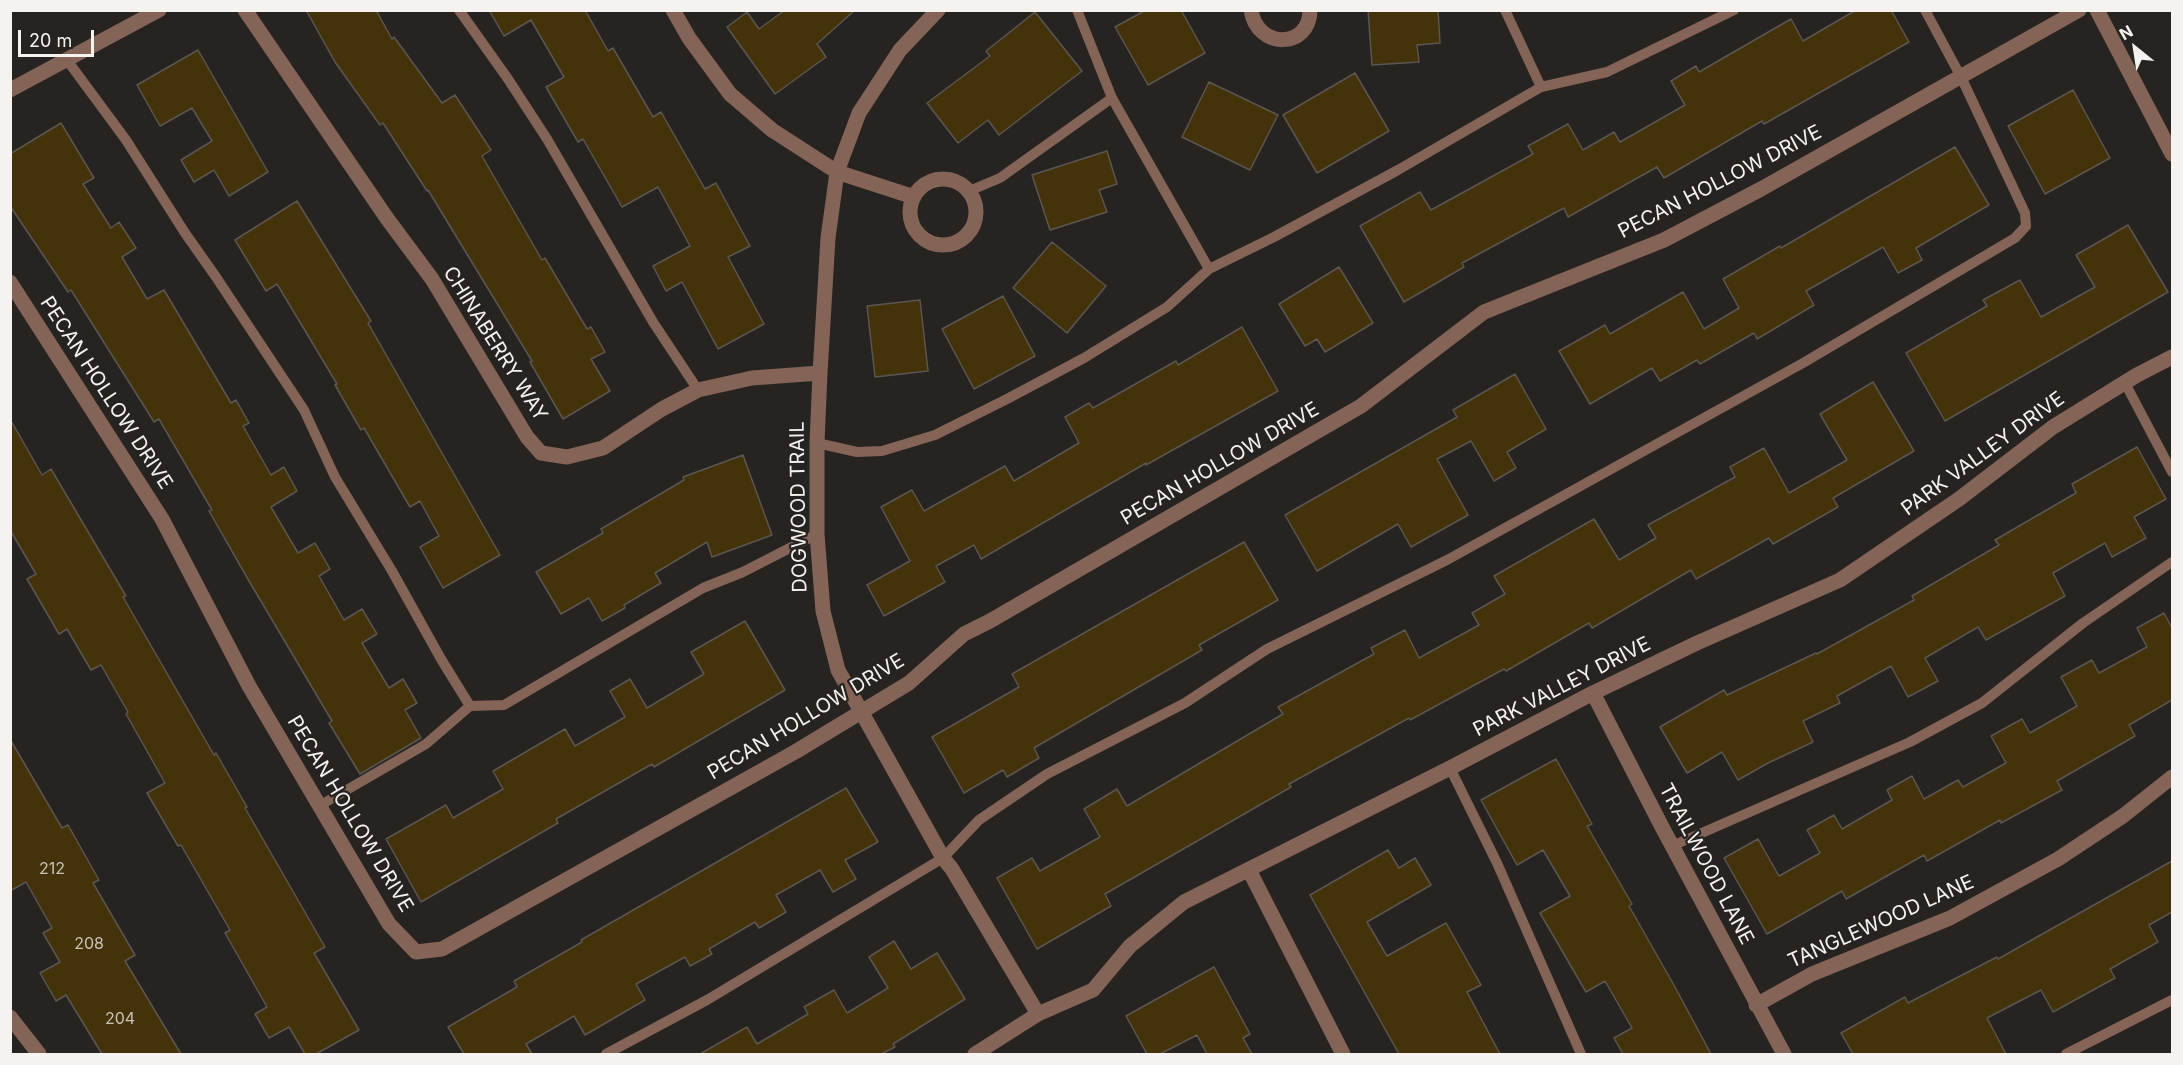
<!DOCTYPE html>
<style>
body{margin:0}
#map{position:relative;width:2183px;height:1065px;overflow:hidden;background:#272320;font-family:Inter,sans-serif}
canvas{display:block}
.frame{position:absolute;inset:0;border:12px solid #f5f2f0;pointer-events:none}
.north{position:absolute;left:2105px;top:18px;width:60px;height:60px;-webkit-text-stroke:4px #272320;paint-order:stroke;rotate:330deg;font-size:16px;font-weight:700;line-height:24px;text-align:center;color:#f5f2f0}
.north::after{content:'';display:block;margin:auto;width:21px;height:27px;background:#f5f2f0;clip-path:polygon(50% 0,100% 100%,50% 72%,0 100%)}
.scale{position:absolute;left:18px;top:30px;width:76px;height:27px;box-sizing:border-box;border:3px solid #f5f2f0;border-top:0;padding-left:8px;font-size:18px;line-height:21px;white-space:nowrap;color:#f5f2f0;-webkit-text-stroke:4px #272320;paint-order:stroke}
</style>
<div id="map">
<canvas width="2183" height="1065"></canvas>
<div class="frame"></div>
<div class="north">N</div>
<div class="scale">20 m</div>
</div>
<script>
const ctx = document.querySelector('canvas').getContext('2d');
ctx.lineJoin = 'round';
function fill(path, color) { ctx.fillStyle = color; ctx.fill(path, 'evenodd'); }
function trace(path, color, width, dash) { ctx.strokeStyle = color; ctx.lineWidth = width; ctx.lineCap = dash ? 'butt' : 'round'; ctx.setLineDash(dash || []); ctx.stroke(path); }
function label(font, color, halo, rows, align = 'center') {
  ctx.font = font + ' Inter,sans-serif'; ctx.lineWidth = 4.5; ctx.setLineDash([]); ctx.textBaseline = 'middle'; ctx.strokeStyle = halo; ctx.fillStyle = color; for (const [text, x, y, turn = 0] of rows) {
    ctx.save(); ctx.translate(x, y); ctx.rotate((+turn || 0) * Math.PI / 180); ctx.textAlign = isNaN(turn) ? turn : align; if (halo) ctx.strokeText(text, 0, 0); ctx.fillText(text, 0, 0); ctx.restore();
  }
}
const building = new Path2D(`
 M306 10H376L392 39 394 37 442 103 455 95 491 150 482 156 542 260 545 258 587 329 591 327 605 352 591 359 610 391 563 419 530 362 532 361 428 190 427 191 383 123 380 125 335 62Z
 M489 10H585L608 51 613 48 653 117 661 112 705 189 716 183 750 246 728 257 764 324 718 349 682 282 666 291 653 266 690 246 658 187 622 207 583 139 578 142 546 87 564 77 531 20 504 36Z
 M785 10H855L817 44 826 57 775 94 727 27 747 12 759 29Z
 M1146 10H1181L1205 53 1148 85 1115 27Z
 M1368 10H1438L1440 43 1417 45 1419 62 1372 65Z
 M1856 10H1891L1909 42 1764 124 1762 121 1664 178 1657 167 1568 217 1564 208 1462 263 1464 267 1404 302 1360 226 1420 192 1431 210 1533 154 1528 146 1568 124 1583 150 1614 132 1620 142 1685 105 1671 81 1696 66 1699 72 1791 19 1803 41Z
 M1035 12 1082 71 999 135 988 120 958 143 927 103 990 56 986 51Z
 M198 50 268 172 229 196 214 170 194 182 181 160 212 141 192 108 160 126 137 85Z
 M1355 73 1389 131 1317 173 1283 115Z
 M1209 82 1278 115 1250 170 1182 137Z
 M2073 90 2110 158 2045 194 2008 126Z
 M61 123 94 178 83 184 111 228 119 222 136 248 122 257 147 299 164 290 231 403 236 400 249 423 243 426 271 475 284 467 297 491 271 507 298 553 315 543 330 569 319 576 344 620 362 609 377 634 362 643 389 688 403 679 417 703 405 710 421 738 360 774 329 723 332 721 249 581 209 511 212 510 159 419 154 422 71 290 68 292 10 206V154Z
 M1955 147 1989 205 1916 248 1922 260 1898 273 1883 247 1806 291 1814 305 1757 339 1754 333 1700 364 1697 360 1660 381 1652 368 1590 404 1559 351 1605 325 1610 334 1683 292 1704 329 1739 308 1723 279 1780 246 1781 248Z
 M1107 151 1117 184 1099 190 1107 212 1050 230 1032 175Z
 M297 201 371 321 368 323 500 555 443 588 420 547 439 536 420 501 410 507 364 428 361 430 335 385 337 384 277 284 266 291 235 240Z
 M2128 225 2168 292 1945 421 1906 353 1987 306 1983 300 2020 280 2041 317 2095 287 2076 255Z
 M1052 242 1106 286 1067 333 1013 288Z
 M1339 267 1373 323 1325 352 1317 339 1305 346 1279 304Z
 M1003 296 1035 356 974 389 942 329Z
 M920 300 928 371 875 377 867 306Z
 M1242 327 1278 391 1146 465V463L981 559 974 545 936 566 945 582 884 616 867 585 910 561 881 507 912 490 924 511 1005 466 1014 481 1079 443 1065 417 1089 403 1093 408 1176 361 1178 365Z
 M1515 374 1546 429 1507 452 1516 468 1494 481 1471 441 1437 459 1468 515 1411 547 1398 524 1317 571 1285 515 1457 417 1453 410Z
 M1873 382 1914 451 1833 498 1838 507 1773 544 1769 538 1696 579 1691 570 1592 628 1589 623 1506 671 1504 669 1410 720 1409 718 1289 784 1291 787 1105 894 1111 906 1037 949 997 878 1032 858 1040 871 1100 837 1084 809 1117 789 1127 806 1283 714 1278 707 1374 654 1371 648 1405 630 1419 658 1479 625 1472 613 1505 594 1494 576 1594 519 1619 560 1656 538 1648 525 1735 477 1730 467 1764 448 1789 493 1847 460 1820 414Z
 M10 419 42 475 51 469 126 596 123 597 214 755 216 753 247 807 245 808 325 947 314 953 359 1030 316 1054H305L289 1027 269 1038 255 1014 267 1007 225 933 230 930 181 845 178 846 147 793 165 783 126 714 128 712 101 665 91 670 67 629 59 634 27 579 36 574 10 530Z
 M2137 447 2166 499 2134 517 2146 538 2112 557 2105 543 2053 573 2065 596 1986 640 1978 627 1925 658 1938 681 1908 697 1891 666 1837 696 1840 703 1803 721 1813 742 1768 763 1738 780 1722 752 1687 773 1660 727 1724 690 1727 695 1816 653 1817 654 1914 600 1912 596 1999 545 1995 540 2076 493 2072 484Z
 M743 455 772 535 712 557 707 542 655 573 661 583 624 605 625 608 602 621 589 598 561 614 536 572 603 533 601 529 684 480 683 477Z
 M1244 542 1278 600 1199 645 1202 650 1034 748 1039 758 1007 777 1003 770 964 793 932 737 1019 687 1012 674Z
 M2164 613 2172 628V700L2129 725 2135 736 2057 781 2062 790 2001 823 2000 820 1927 861 1924 855 1846 899 1842 891 1767 934 1724 858 1758 839 1779 876 1820 853 1807 830 1834 815 1842 829 1892 800 1887 790 1912 776 1924 799 1958 780 1963 787 2006 763 1991 736 2022 719 2030 733 2077 706 2061 677 2092 660 2099 673 2147 647 2137 628Z
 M745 621 785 690 654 767 652 764 556 819 558 823 421 902 386 839 446 805 453 818 503 789 493 771 565 729 575 746 625 717 610 691 630 679 647 708 704 674 691 652Z
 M10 739 62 828 68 825 99 880 93 883 135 955 125 961 181 1054H102L66 995 56 1001 40 973 60 962 43 933 52 928 26 882 10 891Z
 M1556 759 1592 824 1587 826 1632 904 1629 906 1675 987 1711 1054H1623L1614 1038 1632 1028 1605 981 1586 992 1540 913 1570 896 1543 850 1517 865 1481 800Z
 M846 788 878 842 845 860 856 879 833 892 820 870 776 895 786 912 759 928 755 922 709 949 712 954 690 966 685 957 636 984 645 1000 585 1035 574 1016 526 1044 532 1054H464L448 1027 517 987 514 981 582 942 581 940Z
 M1388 850 1399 868 1415 858 1431 885 1367 922 1387 956 1446 923 1481 985 1467 992 1500 1054H1399L1310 895Z
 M2172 861V912L2149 925 2158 942 2110 969 2115 978 2053 1012 2041 990 1987 1018 2006 1054H1853L1841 1033 1905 997 1908 1003 1997 957 1998 959Z
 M894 941 911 969 937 953 965 999 893 1044 895 1047 881 1054H700L747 1027 757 1044 808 1014 804 1007 834 990 847 1013 888 988 869 957Z
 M1214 967 1250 1034 1243 1038 1252 1054H1207L1197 1035 1160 1054H1147L1126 1016Z`);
fill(building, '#44320a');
trace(building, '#5a5752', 1.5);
trace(new Path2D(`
 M459 10 508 79 547 139 653 322 698 390
 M1077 10 1112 98 1209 269
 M67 60 126 140 185 233 216 277 304 410 335 477 392 571 441 659 470 706
 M1541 87 1607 72 1734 10
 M969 191 1000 178 1112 98
 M2125 383 2172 472
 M817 443 857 452 882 451 935 435 1007 399 1084 358 1167 307 1209 269 1274 237 1398 170 1541 87 1505 10
 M1450 768 1497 863 1581 1054
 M319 806 426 744 470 706 504 705 703 588 743 572 817 534
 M1672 846 1910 742 1982 703 2083 623 2172 562
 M606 1054 707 1000 943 858 979 820 1047 774 1185 703 1267 649 1447 560 1803 363 2015 238 2026 226 2025 213 1961 77 1925 10
 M2066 1054 2172 1000`), '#836457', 10);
trace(new Path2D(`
 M245 10 386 217 432 279 527 437 541 453 567 457 603 448 662 409 698 390 752 378 820 373
 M673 10 689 38 730 94 772 130 837 172 914 197
 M938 10 900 50 859 113 837 172 828 238 820 373 817 443V534L823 611 838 670 943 858 952 869 1038 1014
 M1251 10C1257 50 1310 49 1310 10
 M2097 10 2172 154
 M10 90 159 10
 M910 212a33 33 0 1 1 66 0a33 33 0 1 1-66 0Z
 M10 282 162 519 249 686 389 924 416 952 442 949 795 752 909 683 964 634 990 621 1361 406 1484 312 1664 240 1761 189 2079 10
 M1593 693 1662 827 1784 1054
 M1249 870 1343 1054
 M1756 1005 1812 974 1950 918 2058 859 2123 816 2172 777
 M10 1017 39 1054
 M975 1054 1038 1014 1093 990 1130 946 1184 902 1450 768 1593 693 1697 643 1840 580 1959 499 2053 427 2137 375 2172 357`), '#836457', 15);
label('16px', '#c9c2b6', null, [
 ["212",52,869],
 ["208",89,944],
 ["204",120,1019]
]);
label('20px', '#f5f2f0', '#272320', [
 ["PECAN HOLLOW DRIVE",1720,182,-27],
 ["CHINABERRY WAY",495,344,58],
 ["PECAN HOLLOW DRIVE",106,393,57],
 ["PARK VALLEY DRIVE",1983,454,-36],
 ["PECAN HOLLOW DRIVE",1220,464,-30],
 ["DOGWOOD TRAIL",799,507,-91],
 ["PARK VALLEY DRIVE",1562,687,-27],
 ["PECAN HOLLOW DRIVE",806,717,-31],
 ["PECAN HOLLOW DRIVE",350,814,59],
 ["TRAILWOOD LANE",1706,864,62],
 ["TANGLEWOOD LANE",1881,922,-24]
]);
</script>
